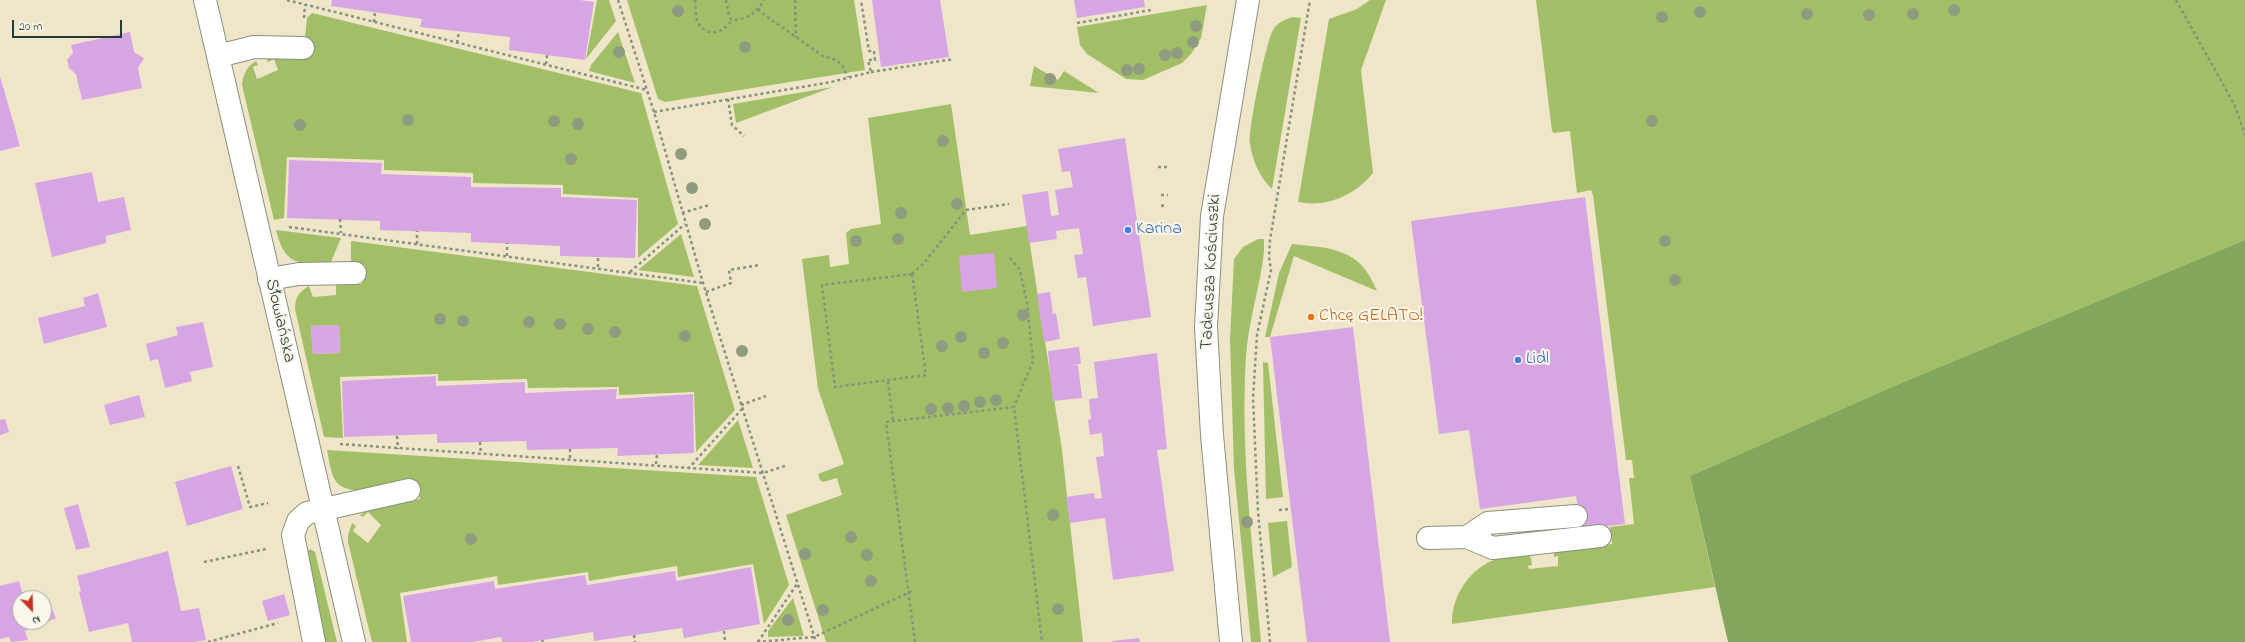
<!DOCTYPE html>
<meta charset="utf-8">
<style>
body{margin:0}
#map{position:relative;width:2245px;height:642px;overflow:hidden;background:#efe6c9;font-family:"Indie Flower",sans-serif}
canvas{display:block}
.north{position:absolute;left:12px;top:590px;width:40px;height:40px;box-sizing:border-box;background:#fbf7ec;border:1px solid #a3ada2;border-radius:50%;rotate:157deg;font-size:11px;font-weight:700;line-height:16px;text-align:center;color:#1f3d34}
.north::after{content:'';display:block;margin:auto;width:14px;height:18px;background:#c8321e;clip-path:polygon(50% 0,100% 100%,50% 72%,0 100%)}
.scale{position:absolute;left:12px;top:20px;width:110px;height:18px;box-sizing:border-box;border:2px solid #1f3d34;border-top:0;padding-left:5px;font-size:12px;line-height:14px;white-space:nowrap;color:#1f3d34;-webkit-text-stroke:3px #fbf7ec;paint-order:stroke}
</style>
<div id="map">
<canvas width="2245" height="642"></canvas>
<div class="north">N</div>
<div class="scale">20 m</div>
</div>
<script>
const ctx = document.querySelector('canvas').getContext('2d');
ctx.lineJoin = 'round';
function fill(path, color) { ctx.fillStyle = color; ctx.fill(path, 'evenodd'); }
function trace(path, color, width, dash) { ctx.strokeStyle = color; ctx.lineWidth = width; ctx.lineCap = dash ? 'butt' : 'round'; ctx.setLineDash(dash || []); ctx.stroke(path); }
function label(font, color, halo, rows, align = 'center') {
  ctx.font = font + ' "Indie Flower",sans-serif'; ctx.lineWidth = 4; ctx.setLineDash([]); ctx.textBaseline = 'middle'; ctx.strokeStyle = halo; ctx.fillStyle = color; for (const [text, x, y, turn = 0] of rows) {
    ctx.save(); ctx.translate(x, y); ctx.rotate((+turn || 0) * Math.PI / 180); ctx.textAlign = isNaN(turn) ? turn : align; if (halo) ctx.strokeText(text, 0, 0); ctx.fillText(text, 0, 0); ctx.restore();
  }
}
fill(new Path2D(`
 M597 0H609L616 21 586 59Z
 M627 0H854L865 70 665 102 658 99Z
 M1370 0H1386L1361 70 1373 173C1355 195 1327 208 1298 202L1329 19 1357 9Z
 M1536 0H1585L1639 244 1585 0H2245V240L1901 383 1690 476 1715 587 1452 624C1451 597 1470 567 1497 559 1507 557 1518 557 1528 555L1531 558 1532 565 1528 566 1529 569 1558 566V556L1554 557V552L1612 544 1610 527 1634 524 1629 478H1634L1632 460H1626L1593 195 1591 190 1577 193 1570 131 1554 133 1552 131Z
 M1207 5 1201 38 1191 54 1182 63 1143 80 1126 79 1087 54 1080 45 1077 27Z
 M312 13 641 93 678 224 638 258V198L563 194V185L473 183V173L384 170V160L287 157 284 218 274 220 242 85C243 74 247 66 256 61L258 65 253 67 257 79 278 70 274 59 268 62 266 57 309 58 310 39 305 38 307 18Z
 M1293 17 1301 18 1272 189C1260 178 1252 160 1250 143 1248 130 1266 42 1273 30 1277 23 1285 19 1293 17Z
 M618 32 635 83 589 71 591 65Z
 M1034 66 1058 80 1064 71 1099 93 1030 86Z
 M833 87 736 123 733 104Z
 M951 104 970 235 1027 226 1062 450 1083 642H826L786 515 842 495 837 478 823 482 820 480 818 474 844 464 818 389 802 259 829 255 830 267 849 264 846 233 851 229 881 224 868 118Z
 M276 230 341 238 330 264C297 263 285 266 276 230Z
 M681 234 694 277 638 270Z
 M1258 239H1264V252C1260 288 1248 322 1246 357 1240 452 1253 547 1261 642H1251L1234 469 1230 340 1234 259 1243 247Z
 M351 241 697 286 735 410 696 452 694 392 619 395V387L528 388 527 379 438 381V374L340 377 343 438 324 437 295 309C295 297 299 292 309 286L313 297 336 295V283L362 284 365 265 351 263ZM339 325 340 353 313 354 311 326Z
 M1292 244C1332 248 1360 248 1377 291L1294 256 1270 337H1265L1279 273Z
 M1263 362 1268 363 1283 497 1266 499Z
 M738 420 753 468 698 465Z
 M327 450 756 477 789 585 764 624 753 564 678 577 677 566 589 581 588 572 498 585 497 576 400 593 407 642H372L348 542V535L352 523 356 526 353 531 368 543 381 525 368 512 363 517 360 515 367 511 420 499 415 480C395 484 348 501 335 480 330 471 329 459 327 450Z
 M1287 521 1292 567 1273 577 1268 523Z
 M310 549 315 552 337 642H325L307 552Z
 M793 598 804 636 768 637V631Z`), '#a2bf67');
fill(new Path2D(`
 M2245 240V642H1728L1690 476 1901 383Z`), '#81a65c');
fill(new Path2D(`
 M332 0H580L594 2 585 60 509 50 510 37 420 27 422 19 331 6Z
 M872 0H940L949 57 881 67Z
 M1074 0H1144L1145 7 1077 18Z
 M130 32 134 52 144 58 138 68 142 88 82 100 76 74 69 68 67 60 73 53 71 45Z
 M0 76 20 146 0 151Z
 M1125 138 1151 317 1093 326 1086 277 1078 278 1074 255 1083 254 1079 228 1056 231 1057 239 1029 243 1022 195 1048 191 1051 216 1059 215 1055 190 1073 187 1070 171 1062 172 1058 149Z
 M289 160 382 163 381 174 471 177V187L561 188V197L637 200 635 258 560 256V246L471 242V233L380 230V221L287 218Z
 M92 172 98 202 124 197 131 230 106 236V243L52 257 35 183Z
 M1585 197 1625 524 1581 529 1576 496 1480 509 1469 430 1439 434 1411 221Z
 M994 253 997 288 962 292 959 256Z
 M1050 292 1053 314 1056 313 1060 339 1044 342 1037 294Z
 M98 293 107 327 44 344 38 318 85 306 83 298Z
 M203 322 213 367 190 372 192 381 165 388 158 359 150 361 146 344 178 335 176 327Z
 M339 325 340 353 313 354 311 326Z
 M1353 327 1390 642H1307L1270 337Z
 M1079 347 1081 364 1067 366 1078 365 1082 398 1053 401 1048 351Z
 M1157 353 1167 449 1157 450 1174 571 1113 580 1105 518 1070 523 1066 497 1094 493 1095 499 1102 498 1096 457 1104 456 1102 433 1090 435 1088 420 1091 419 1089 399 1098 398 1094 362Z
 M436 376V386L525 382V393L617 389 616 399 693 394 694 453 617 456 618 448 527 450 526 441 437 443V434L344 437 342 381Z
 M139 395 145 417 110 425 104 405Z
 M5 419 9 432 0 435V420Z
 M231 466 243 509 187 526 175 482Z
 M78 504 90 547 76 550 64 508Z
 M168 551 181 611 199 608 206 640 194 642H132L128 623 89 632 79 592 81 591 77 576Z
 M751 567 760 624 684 638 682 628 594 641 593 632 531 642H502L501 637 473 642H411L403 596 494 581 495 589 585 575 587 585 675 571 676 581Z
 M19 581 24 598H20V622H44V608L51 606 56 618 25 631 28 640 11 642 9 637 0 639V586Z
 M284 594 290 615 268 621 262 601Z
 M1139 638 1140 642H1112V641Z`), '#d7a5e3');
const minor = new Path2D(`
 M205 0 354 642
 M218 56 254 47 303 48
 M269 279 299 274 355 273
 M1467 537 1488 523 1576 516
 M1428 538 1467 537 1493 548 1600 536
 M314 642 293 535 298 521 307 513 409 490
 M1231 642 1212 435 1206 327 1212 216 1248 0`);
trace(minor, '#87927e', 24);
trace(new Path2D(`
 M287 0 647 90
 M618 0 654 112 703 283 816 642
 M695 0C696 7 695 17 698 23 708 39 724 32 732 20
 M726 0 729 16 732 20C747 20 757 12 764 0
 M795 0 796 37
 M2176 0 2235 106 2245 135
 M758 9 766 16 823 56 836 60 842 65 848 77
 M304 18 305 5
 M374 22 375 12
 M1077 23 1151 10
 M457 43 459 31
 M546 64 547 55
 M871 72 954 59
 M728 99 732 125 744 136
 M654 112 831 82 871 72 868 60H875L874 51H869L861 0
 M1158 167H1167
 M1161 195H1168
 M1161 206 1167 205
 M682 213 709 205
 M340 219 341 233
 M289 227 703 283
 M1164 228H1167
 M417 244V231
 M507 256V243
 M1010 258 1020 270 1027 303 1033 361 1014 407
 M598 267V257
 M630 272 685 224
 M912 274 926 375 835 387 822 285Z
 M912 274 924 263 966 210 1009 204
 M706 292 731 283 729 270 760 265
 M888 381 893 422
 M741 405 766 396
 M397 436 398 449
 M480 442 481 454
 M340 444 763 473 785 466
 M570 449V459
 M656 464 657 454
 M238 466 250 507 268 503
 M688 469 742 409
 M1279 510 1291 509
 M204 562 266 549
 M724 631 725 642
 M634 635 635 642
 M542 640 543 642
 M208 642 278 623
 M757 642 814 637 912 591
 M758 642 797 584
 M915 642 886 422 1014 407 1042 642
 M1270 642 1258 512 1253 398 1257 335 1271 270 1269 257 1270 240 1310 0`), '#87927e', 2.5, [3, 3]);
trace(minor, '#fff', 22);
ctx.fillStyle = '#8f9b7e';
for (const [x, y] of [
 [1954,10],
 [678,11],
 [1700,12],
 [1807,14],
 [1913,14],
 [1869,15],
 [1662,17],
 [1196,26],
 [1193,42],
 [745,47],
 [619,52],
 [1177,53],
 [1165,55],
 [1139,69],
 [1127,70],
 [1050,79],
 [408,120],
 [554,121],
 [1652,121],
 [578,124],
 [300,125],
 [943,141],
 [681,154],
 [571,159],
 [692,188],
 [957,204],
 [901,213],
 [705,224],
 [898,239],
 [856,241],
 [1665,241],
 [1675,280],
 [1023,315],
 [440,319],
 [463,321],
 [529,322],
 [560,324],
 [588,329],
 [615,332],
 [685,336],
 [961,337],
 [1003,343],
 [942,346],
 [742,351],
 [984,353],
 [996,400],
 [980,402],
 [964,406],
 [948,408],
 [931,409],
 [1053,515],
 [1247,522],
 [851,537],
 [471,539],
 [805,554],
 [867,555],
 [871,581],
 [1058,609],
 [823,610],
 [788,620]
]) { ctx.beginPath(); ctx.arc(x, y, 6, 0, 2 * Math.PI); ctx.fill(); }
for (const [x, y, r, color] of [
 [1128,230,4,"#3f7fe0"],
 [1311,317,4,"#e8710a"],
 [1518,360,4,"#3f7fe0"]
]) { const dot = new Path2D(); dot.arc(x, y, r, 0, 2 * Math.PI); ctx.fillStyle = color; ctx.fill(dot); trace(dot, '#fbf7ec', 1.5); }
label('18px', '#366cbe', '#fbf7ec', [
 ["Karina",1136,230],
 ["Lidl",1526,360]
], 'left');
label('18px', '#1f3d34', '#fbf7ec', [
 ["Tadeusza Kościuszki",1212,272,-87],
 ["Słowiańska",279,321,77]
]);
label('18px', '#c56008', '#fbf7ec', [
 ["Chcę GELATO!",1319,317]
], 'left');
</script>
